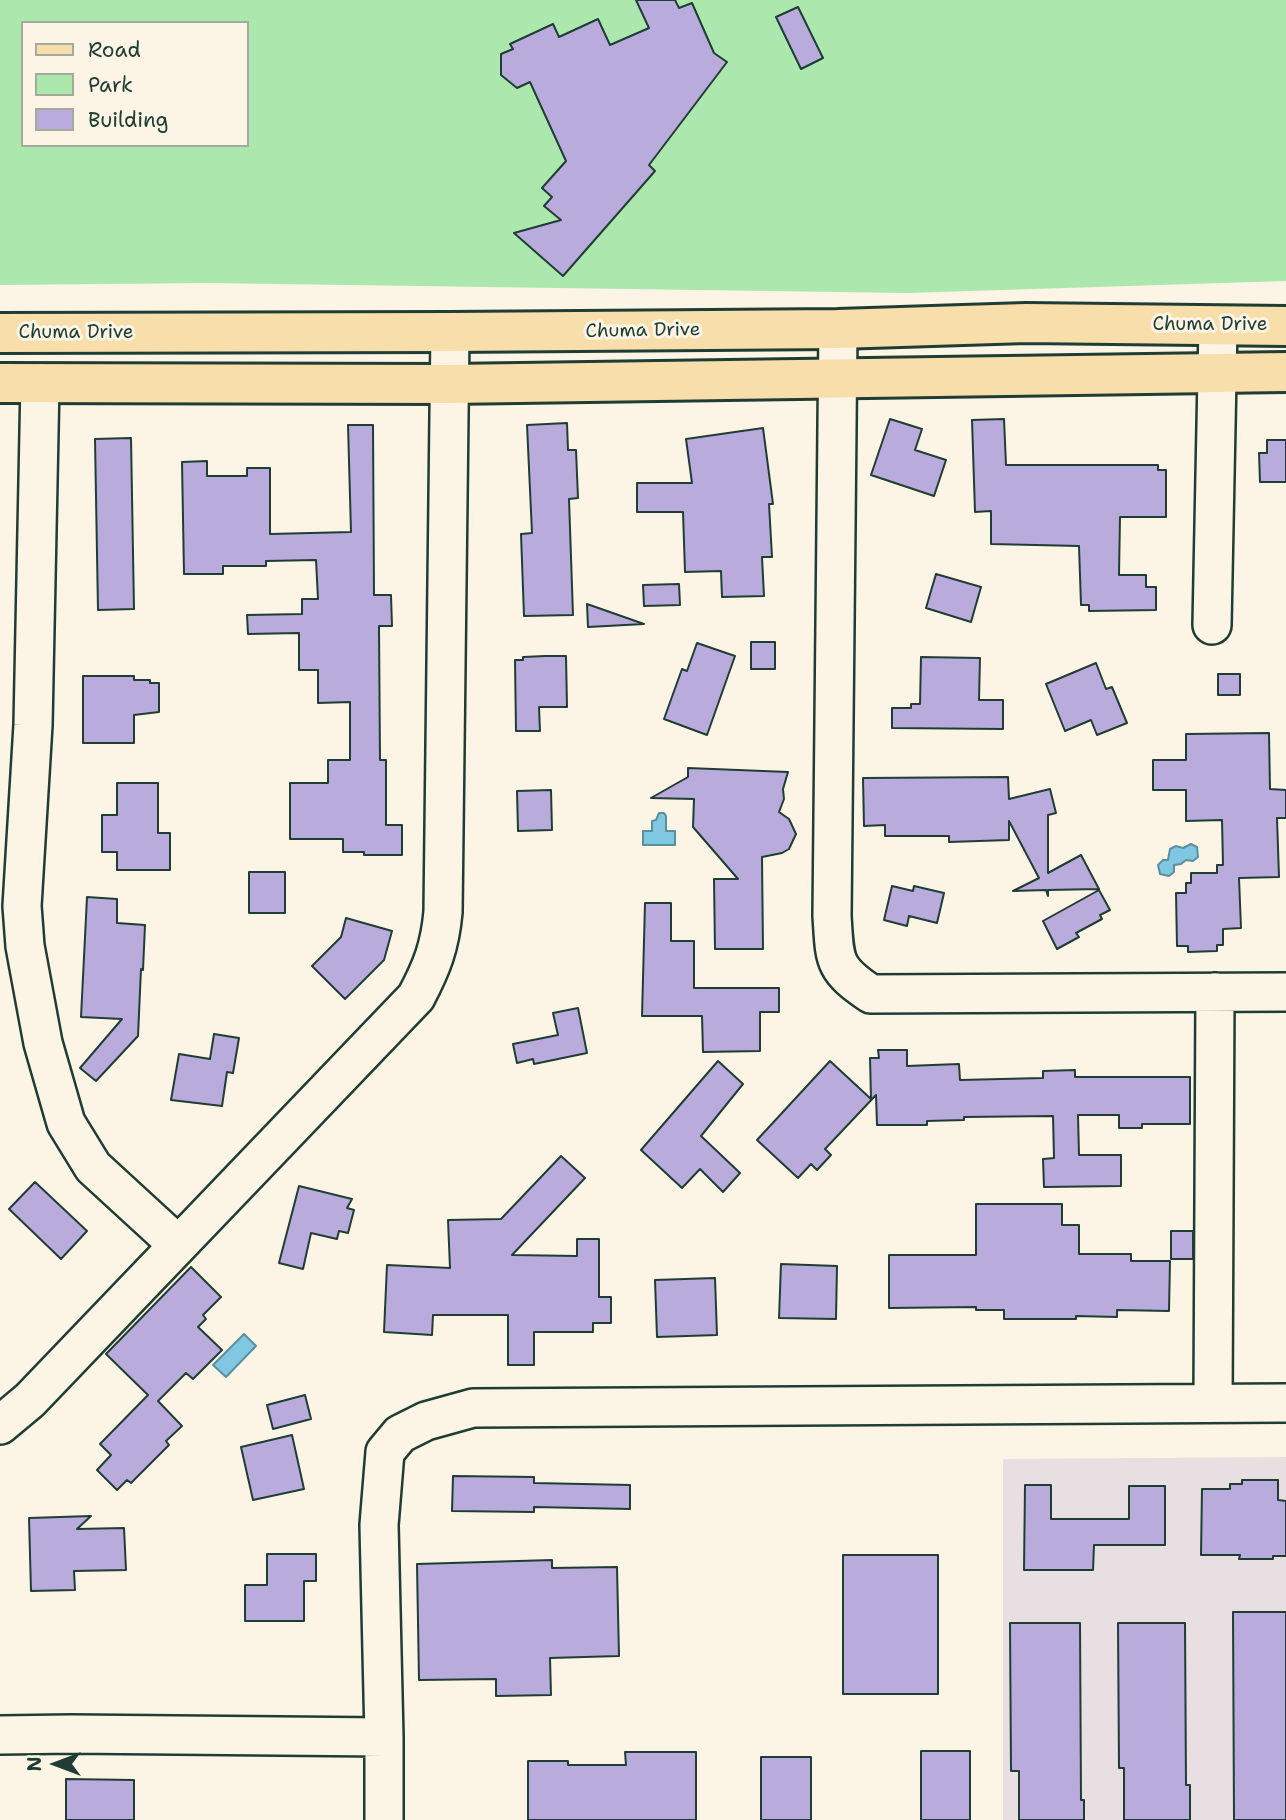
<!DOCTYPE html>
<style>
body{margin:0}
#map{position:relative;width:1286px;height:1820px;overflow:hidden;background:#fcf5e5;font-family:"Shantell Sans",sans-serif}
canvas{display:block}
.legend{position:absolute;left:21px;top:21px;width:228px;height:126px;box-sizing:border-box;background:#fcf5e5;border:2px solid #a4ab9e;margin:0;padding:9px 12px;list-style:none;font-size:21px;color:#1f3d34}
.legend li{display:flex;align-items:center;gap:14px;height:35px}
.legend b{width:35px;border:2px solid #a4ab9e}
.north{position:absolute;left:21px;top:1729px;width:70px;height:70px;-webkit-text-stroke:5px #fcf5e5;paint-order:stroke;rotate:270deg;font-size:19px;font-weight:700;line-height:28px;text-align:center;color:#1f3d34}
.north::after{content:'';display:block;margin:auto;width:24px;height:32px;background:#1f3d34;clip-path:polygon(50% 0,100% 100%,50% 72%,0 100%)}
</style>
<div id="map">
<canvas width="1286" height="1820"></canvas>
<ul class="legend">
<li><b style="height:9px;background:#f8deab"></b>Road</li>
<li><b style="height:19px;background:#ace7ad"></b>Park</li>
<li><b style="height:19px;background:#b9acdd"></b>Building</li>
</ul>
<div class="north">N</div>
</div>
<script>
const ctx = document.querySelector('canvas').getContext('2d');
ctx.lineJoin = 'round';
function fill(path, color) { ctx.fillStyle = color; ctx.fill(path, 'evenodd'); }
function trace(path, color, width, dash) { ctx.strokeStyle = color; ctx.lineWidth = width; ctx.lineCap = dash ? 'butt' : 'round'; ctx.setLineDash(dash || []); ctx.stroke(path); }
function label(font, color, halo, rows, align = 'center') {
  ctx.font = font + ' "Shantell Sans",sans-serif'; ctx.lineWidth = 6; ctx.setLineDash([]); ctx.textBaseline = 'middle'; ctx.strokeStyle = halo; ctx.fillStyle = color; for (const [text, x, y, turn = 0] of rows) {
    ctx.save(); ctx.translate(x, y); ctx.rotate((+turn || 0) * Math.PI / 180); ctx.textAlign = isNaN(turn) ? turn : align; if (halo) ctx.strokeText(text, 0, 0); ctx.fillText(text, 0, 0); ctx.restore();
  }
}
fill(new Path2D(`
 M1286 1457V1820H1003V1459Z`), '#e8dfe3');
fill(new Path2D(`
 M0 0H1286V281L907 293 208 283 0 285ZM23 23H247V145H23Z`), '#ace7ad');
const water = new Path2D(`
 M659 813H664L666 816V831H675V845H643V831H652V821L656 820Z
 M1191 844 1197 847 1198 857 1193 861 1186 860 1181 864 1174 865V872L1169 876 1160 874 1158 865 1163 860H1168L1170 849 1176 846 1183 848Z
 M244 1334 256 1346 226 1377 213 1365Z`);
fill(water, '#80c7e1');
trace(water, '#59909c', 2);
const building = new Path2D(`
 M636 0H675L679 8 692 3 714 53 727 62 649 165 655 171 563 276 514 233 561 220 544 206 552 197 542 188 566 161 530 82 517 88 501 75V54L513 49 510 44 553 24 559 37 598 19 610 45 649 28Z
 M798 7 823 58 801 69 776 17Z
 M890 419 922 429 915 450 946 460 934 496 871 475Z
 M1004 419 1006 465H1158V470H1166V517H1120L1119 575H1146V587H1156V610L1089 611V605H1081L1079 546 991 544V511L975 512 972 420Z
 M567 423 568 450H576L578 498 569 499 573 615 524 616 521 534 532 533 527 425Z
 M348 425H373L374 595H391L392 626H379L380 760H386V825H402V855H364V852H343V839H290V783H328V760H350V702L318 703V670H299V633L248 634 247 615 302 614V599H318L316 560 266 561V566H223V574H184L182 462 207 461V476H247V468H270V534L351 532Z
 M763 428 773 504H769L772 557H762L764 596 722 597 721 571 685 572 683 512H637V483H692L686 439Z
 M131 438 134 609 98 610 95 439Z
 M1267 440H1286V482H1260L1259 453H1267Z
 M936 574 981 587 971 622 926 608Z
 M679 584 680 605 644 606 643 585Z
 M587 604 644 624 588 627Z
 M751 642H775V669H751Z
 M697 643 735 656 707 735 664 719 682 669 687 671Z
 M545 656H566L567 707H539L540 731H516L515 660H523V657Z
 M921 657 980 658 979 700H1003V729L892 728V708H911V704H920Z
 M1096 663 1106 689 1112 687 1127 723 1097 735 1091 720 1065 731 1046 684Z
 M1218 674H1240V695H1218Z
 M83 676H134V680H150V683H159V712L134 715V743H83Z
 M1269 733 1270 789 1286 790V818H1277L1279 877 1239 878 1241 928 1223 929V945H1217V951L1188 952V946H1177L1176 893H1186V883H1191V873H1217V865H1223L1222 820 1186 821V790H1153V760H1186V734Z
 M688 768 788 772 783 789 784 799 779 812 789 819 796 834 789 849 782 853 762 857 763 949H715L714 879H738L693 827 694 799 651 798 688 777Z
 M1008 777 1009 799 1050 789 1056 813 1048 815V873L1081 855 1099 889 1048 890V896L1046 890 1013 891 1039 878 1009 821V840L949 842V836H885V825L864 826 863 778Z
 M117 783H158V833H170V870H117V852H102V815H117Z
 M551 790 552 830 518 831 517 791Z
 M249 872H285V913H249Z
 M892 886 913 891 914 886 944 893 937 923 909 916 907 926 884 920Z
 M1099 890 1110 910 1100 915 1102 919 1076 933 1079 937 1057 949 1043 921Z
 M87 897 117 899V923L145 925 143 970 141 969 138 1036 96 1081 80 1068 122 1019 81 1017Z
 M645 903H671V941H694V988H779V1012H760V1051L703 1052 702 1016H642Z
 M346 918 392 931 384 960 345 999 312 966 341 937Z
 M578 1008 587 1053 534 1064 533 1059 517 1063 513 1044 558 1035 553 1013Z
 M214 1034 239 1038 233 1073 227 1072 222 1106 171 1100 179 1054 210 1059Z
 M878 1050H907V1066L959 1064 960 1080 1043 1078V1071L1075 1070V1077H1190V1124H1142V1128H1119V1115H1078L1079 1155H1121V1186L1044 1187 1043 1159 1054 1158 1053 1116 964 1117V1120L927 1121V1125H877L876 1095 825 1149 831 1155 817 1170 811 1164 798 1178 757 1140 830 1061 871 1099 870 1058H879Z
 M718 1061 743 1084 701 1136 740 1173 723 1192 700 1169 682 1188 641 1150Z
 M561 1156 585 1178 512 1255 577 1256V1239H599V1297H611V1323H593V1332H534V1365H508V1315H433L432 1335 384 1332 387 1265 450 1268 448 1220 501 1219Z
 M35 1182 87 1231 61 1259 9 1209Z
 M299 1186 352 1199 347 1208 354 1210 348 1233 339 1231 337 1239 311 1233 303 1269 279 1263Z
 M976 1204H1062V1225H1079V1254H1131V1261H1170L1169 1311 1117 1310V1317L1076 1316V1319H1004V1310H976V1307L889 1308V1255H976Z
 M1171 1231H1193V1259H1171Z
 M781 1264 837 1266 836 1319 779 1318Z
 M191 1267 221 1297 203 1315 206 1319 198 1327 222 1350 193 1379 186 1373 158 1401 182 1426 166 1441 169 1445 131 1483 127 1480 117 1490 97 1470 111 1455 100 1444 148 1395 106 1354Z
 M715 1278 717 1335 657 1337 655 1280Z
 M305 1395 311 1419 273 1429 267 1405Z
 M292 1435 304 1489 253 1500 241 1447Z
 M453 1476 534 1477V1483L630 1485V1509L534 1507V1512L452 1511Z
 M1242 1480H1278V1500L1286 1501V1556H1273V1559H1239L1240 1555H1201L1202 1489H1230V1484H1242Z
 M1025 1485H1051V1519H1129V1486H1165V1545H1094L1093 1570H1024Z
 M91 1516 77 1529 124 1528 126 1570 74 1571 75 1590 31 1591 29 1518Z
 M267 1554H316V1581H304V1621H245V1585H267Z
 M843 1555H938V1694H843Z
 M552 1560V1568L617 1567 619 1656 550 1658 551 1695 496 1696V1679L419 1680 417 1564Z
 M1233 1612H1286V1820H1234Z
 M1010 1623H1080L1081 1800H1084V1820H1019V1771H1011Z
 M1118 1623H1185L1186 1785H1190V1820H1124V1768H1119Z
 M921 1751H970V1820H921Z
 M625 1752H696V1820H528V1761H568V1765H626Z
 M761 1757H811V1820H761Z
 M66 1779 134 1780V1820H66Z`);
fill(building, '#b9acdd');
trace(building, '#1f3d34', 2);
const minor = new Path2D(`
 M838 329 832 916C835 960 832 968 871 994L1286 992
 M40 383 33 725 22 906 25 946 43 1043 66 1123 93 1167 178 1245
 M1212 625 1218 326
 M1213 1403 1215 992
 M0 1425 30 1400 416 997C432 967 440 946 443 912L450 332
 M0 1735 71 1734 384 1737
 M384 1820V1737L379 1525 385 1452 400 1434 426 1421 473 1408 1286 1403`);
const major = new Path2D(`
 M0 333 450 332 838 329 1026 323 1286 326
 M0 383 449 384 1286 372`);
trace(minor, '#1f3d34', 42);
trace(major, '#1f3d34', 44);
trace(minor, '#fcf5e5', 37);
trace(major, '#f8deab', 38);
label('19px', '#1f3d34', '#fcf5e5', [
 ["Chuma Drive",1210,325],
 ["Chuma Drive",643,331,-1],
 ["Chuma Drive",76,333]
]);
</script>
